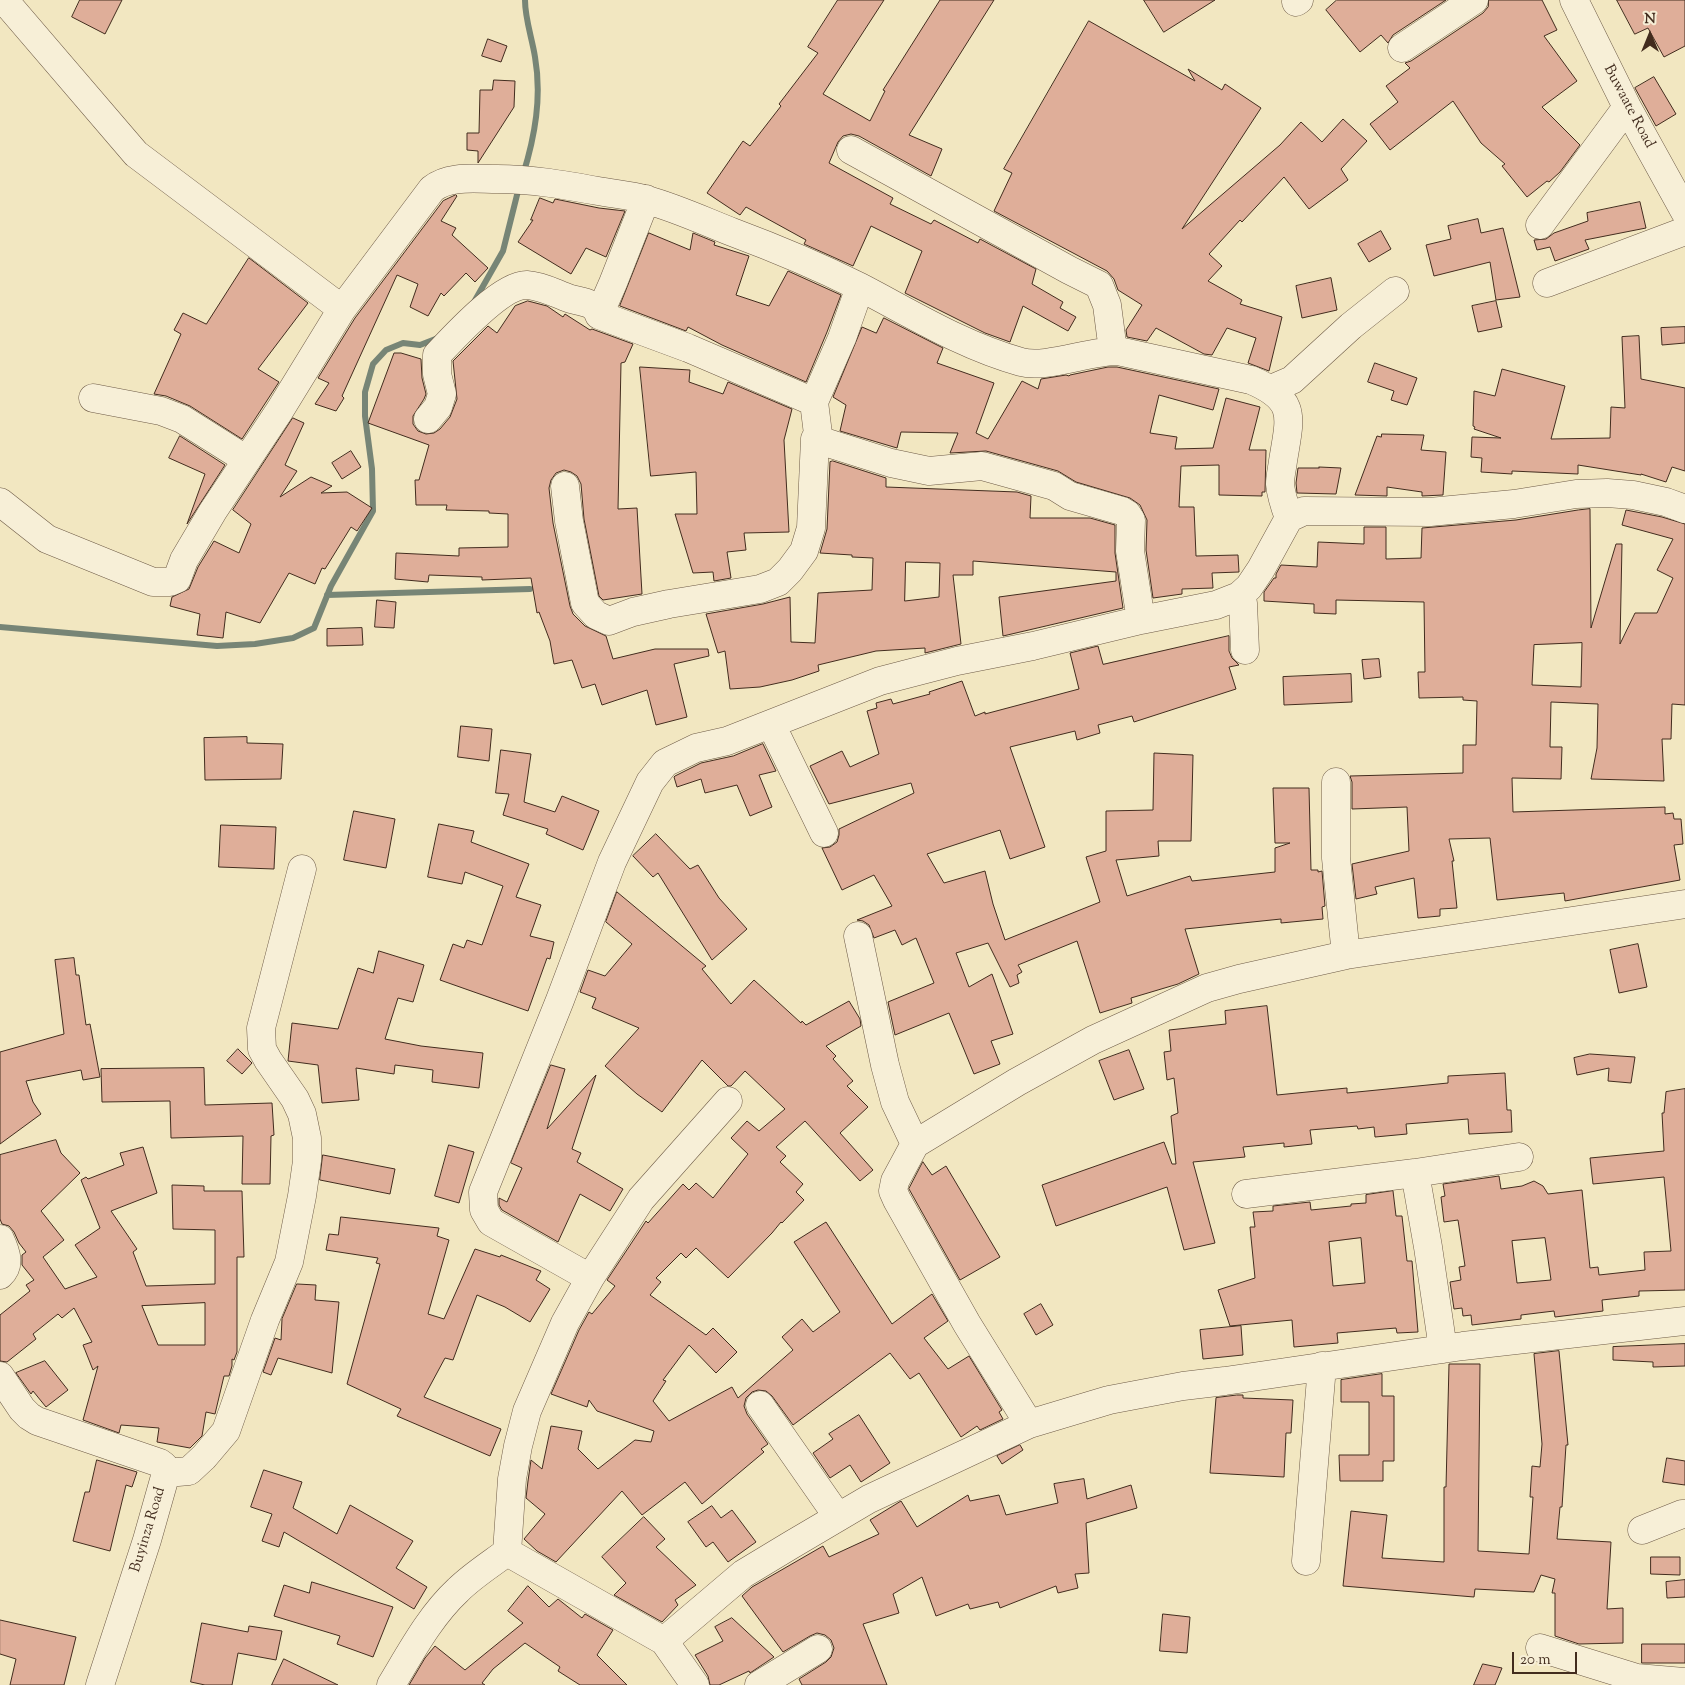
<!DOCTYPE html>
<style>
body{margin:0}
#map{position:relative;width:1685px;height:1685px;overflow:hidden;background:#f2e7c1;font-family:"Sorts Mill Goudy",serif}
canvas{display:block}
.north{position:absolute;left:1625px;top:10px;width:50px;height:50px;-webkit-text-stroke:4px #f7efd7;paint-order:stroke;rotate:0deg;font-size:14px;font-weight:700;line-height:20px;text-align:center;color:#422c1e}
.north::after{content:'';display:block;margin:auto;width:18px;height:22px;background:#422c1e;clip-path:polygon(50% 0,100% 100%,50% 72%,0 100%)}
.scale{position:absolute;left:1512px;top:1652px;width:65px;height:22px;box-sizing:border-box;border:2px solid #422c1e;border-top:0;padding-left:6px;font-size:15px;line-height:18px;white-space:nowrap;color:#422c1e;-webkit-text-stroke:4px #f7efd7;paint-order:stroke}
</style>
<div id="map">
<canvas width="1685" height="1685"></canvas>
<div class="north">N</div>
<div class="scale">20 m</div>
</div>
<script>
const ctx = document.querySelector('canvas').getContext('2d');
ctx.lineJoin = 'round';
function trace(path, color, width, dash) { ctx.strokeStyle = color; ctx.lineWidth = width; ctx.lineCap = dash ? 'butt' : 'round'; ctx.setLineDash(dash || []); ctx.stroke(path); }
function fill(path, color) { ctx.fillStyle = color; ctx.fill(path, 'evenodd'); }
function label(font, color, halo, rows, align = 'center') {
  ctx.font = font + ' "Sorts Mill Goudy",serif'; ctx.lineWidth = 4; ctx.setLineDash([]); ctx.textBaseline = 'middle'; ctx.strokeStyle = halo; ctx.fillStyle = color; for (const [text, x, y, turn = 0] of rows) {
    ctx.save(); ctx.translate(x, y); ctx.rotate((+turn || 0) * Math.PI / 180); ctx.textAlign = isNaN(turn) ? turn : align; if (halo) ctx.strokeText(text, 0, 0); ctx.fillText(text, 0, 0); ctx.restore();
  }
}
trace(new Path2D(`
 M523 175C535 136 542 97 535 57 532 38 525 19 525 0
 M474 302 503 251 519 187
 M327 595 530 589
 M0 627 217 646 255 644 293 638 314 628 331 586 373 511 372 469 365 416V392L373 364 386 350 403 343 420 345 438 338`), '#778576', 6);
const building = new Path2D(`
 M80 0H122L105 34 72 17Z
 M838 0H884L823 94 870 121 885 91 883 90 940 0H994L909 135 942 149 931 176 859 136 851 134 843 136 838 142 829 163 893 198 890 204 931 224 934 220 978 243 980 239 1036 269 1032 284 1063 302 1060 308 1076 317 1068 331 1023 306 1010 342 985 333 905 293 922 251 871 226 853 266 804 244 806 240 746 207 740 215 707 193 743 141 750 146 781 106 779 104 818 53 808 47Z
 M1144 0H1215L1164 32Z
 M1337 0H1446L1393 35 1388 43 1381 35 1360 52 1326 10Z
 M1489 0H1542L1557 30 1544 36 1577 81 1542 107 1580 145 1560 172 1549 182 1547 181 1527 197 1502 166 1505 164 1481 143 1453 101 1390 150 1370 124 1398 102 1386 86 1410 68 1405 63 1411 61 1483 13 1488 7Z
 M1617 0H1685V46L1664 57 1648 28 1635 34Z
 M1089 21 1195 81 1188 69 1222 90 1225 84 1261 108 1182 229 1280 145 1301 122 1322 142 1343 119 1367 141 1341 169 1348 180 1309 209 1284 177 1242 222 1240 220 1209 254 1222 266 1208 281 1242 300 1240 304 1282 317 1269 371 1248 363 1256 338 1227 328 1212 355 1204 354 1156 328 1147 341 1127 337 1126 330 1142 305 1118 290 1114 279 1107 271 994 211 1012 173 1004 169Z
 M488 39 507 46 501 62 482 56Z
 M1654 77 1676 114 1656 126 1635 88Z
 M494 80 515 81 514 107 478 163V151L467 150V133H479L480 90H492Z
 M456 195 457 196 441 221 456 228 452 235 488 268 475 282 466 273 444 296 441 293 428 316 410 307 418 284 397 275 342 396 344 398 336 411 315 404 329 383 318 378 355 318 443 201Z
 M540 198 553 203 555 199 599 208 625 211 606 257 586 248 571 274 518 242 533 220H531Z
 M1640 202 1646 228 1585 240 1589 249 1555 261 1550 247 1537 250 1534 240 1546 239 1554 233 1588 221 1587 213Z
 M1478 219 1481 233 1503 228 1520 297 1496 300 1490 262 1434 276 1426 245 1451 239 1448 226Z
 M1381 231 1391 249 1369 262 1358 244Z
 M649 233 690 250 693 233 715 242 714 245 749 256 736 295 769 306 788 271 841 295 827 332 806 382 722 345 688 327 686 331 620 306Z
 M249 258 308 303 258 369 279 382 242 439 190 406 166 396 154 394 181 334 174 330 183 313 206 324Z
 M1331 278 1337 310 1302 318 1296 286Z
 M528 301 547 306 563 317 565 314 590 330 592 329 633 344 625 362 621 363 618 509 637 508 642 594 603 600 599 596 584 519 581 484 577 476 571 472 564 470 556 473 551 480 549 488 553 523 570 606 573 614 585 626 606 636 613 659 655 649H708L709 656 674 664 687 717 656 725 647 690 602 705 595 684 582 688 572 660 554 664 550 641 539 612 537 613 531 578 482 580V577L429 575 428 582 395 579 396 553 459 556V548L508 547V514L489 513V511L446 510 447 505H416L415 480H419L429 445 368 423 394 353H401L421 359 422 378 426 394 424 399 413 416V424L418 431 426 434 434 433 440 429 450 417 457 399 453 361 488 326 497 333 515 306Z
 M1496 301 1502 327 1478 332 1472 306Z
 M884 318 943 348 937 363 994 383 976 433 988 439 1022 381 1038 389 1041 379 1066 375 1069 376 1070 375 1108 367H1117L1219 389 1213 410 1159 395 1150 433 1177 437 1175 449 1213 448 1226 398 1260 407 1249 450H1266L1265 492H1262V496L1219 495V465L1181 466 1179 507H1194L1196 556 1238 555 1239 572 1212 573 1213 588 1182 589V594L1153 598 1146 550 1147 520 1140 505 1130 498 1076 482 1058 471 986 451 950 453 958 433 901 432 897 448 840 431 846 405 833 397 862 327 876 333Z
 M1685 327V343L1662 345 1661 328Z
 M1639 336 1641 379 1685 388V471L1672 467 1666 482 1641 474V475L1578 465V474L1512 471V474L1481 472 1482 458 1471 457 1472 437 1501 438 1474 429 1475 427 1473 426 1474 391 1495 396 1502 369 1565 386 1551 439 1610 438 1611 407 1625 408 1622 337Z
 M1375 363 1417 378 1407 405 1391 400 1394 391 1368 382Z
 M640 367 690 370 689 382 723 394 728 382 792 409 784 440 789 532 744 533 746 550 727 552 731 578 714 581 713 572 693 573 675 514H697L696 472 651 476Z
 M293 418 304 423 285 465 297 471 280 497 311 477 332 486 321 493 347 492 372 508 357 531 351 527 325 569 322 568 315 584 289 573 260 623 226 612 223 638 197 635 200 614 170 606 172 597 189 589 198 567 214 541 239 553 251 524 233 510Z
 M1382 434 1424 435 1421 450 1446 452 1443 495 1422 496V492L1387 487V496L1355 495 1377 436 1381 437Z
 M180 436 225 465 187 524 205 474 169 458Z
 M351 451 361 467 342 479 332 463Z
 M833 461 886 478V487L1017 492 1031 496 1030 518H1090L1115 525V553L1123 608 1003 636 999 597 1116 581V572L973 561V575H953L961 644 925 653V648L876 651 818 665 819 671 792 680 760 687 730 689 725 651 718 653 706 614 763 604 790 597 791 642 815 643 818 593 872 590 873 558 852 557V555L820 553 827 529 830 462ZM906 562 940 563 939 597 905 601Z
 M1319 467 1341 468 1336 494 1297 493 1296 483 1298 468H1319Z
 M1590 509 1591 628 1616 544H1622L1620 644 1635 613H1657L1673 578 1657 570 1673 539 1622 525 1626 510 1662 517 1685 524V705L1672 704 1671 739H1662L1664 781 1591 779 1597 748 1598 704 1551 702 1550 747H1562L1561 779 1512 778 1513 812 1665 807V814L1673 813 1674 819H1681L1683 844 1674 845 1680 880 1565 901 1564 893 1497 900 1490 838 1449 839 1454 861H1452L1457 908 1440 909V916L1418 918 1414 878 1375 887 1377 894 1356 899 1352 864 1409 851 1407 807 1352 809V782L1350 776 1463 773V745H1476L1477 701 1463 700V697L1419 698 1418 672H1425L1424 602 1336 600V614L1314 613V604L1264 601V592L1274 578H1276V574L1281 565 1317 567 1318 542 1364 544V527H1386V559L1421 558 1422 528 1516 520 1578 510ZM1582 643 1581 687 1532 685 1534 645Z
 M377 600 396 602 394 628 375 627Z
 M362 628 363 645 327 646V629Z
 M1229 636V651L1232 658 1239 665 1229 667 1236 689 1134 722 1132 716 1098 725 1100 733 1077 740 1075 731 1010 747 1045 847 1010 859 1000 830 927 854 944 883 985 871 993 904 1005 940 1100 902 1086 857 1106 851V811L1153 810 1154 753 1193 755 1191 841H1158L1159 856 1116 860 1127 896 1190 876 1192 881 1275 872V848L1290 843H1275L1273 788H1309L1311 870H1318V872L1322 871 1325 906 1322 907 1323 919 1281 923V919L1185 929 1199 974 1178 984 1131 998 1132 1003 1100 1013 1077 941 1018 965 1022 972 1017 975 1019 983 1010 987 988 943 956 953 969 987 992 974 1013 1034 991 1041 1000 1064 974 1074 949 1013 895 1035 888 1002 934 983 916 938 902 945 895 930 874 938 869 925 863 921 857 920 892 906 874 875 842 890 822 848 830 847 837 842 839 835V829L914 793 911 783 829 804 810 766 842 751 850 767 879 754 867 711 877 708 876 703 891 699 893 704 930 694 929 692 962 681 975 716 985 712V714L1079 689 1070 653 1098 646 1103 664Z
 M1379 659 1381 677 1364 679 1362 660Z
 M1351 674 1352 702 1284 705 1283 677Z
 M461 726 492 729 489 761 458 757Z
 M247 737V743L283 744 281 779 205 780 204 738Z
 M763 744 776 771 759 775 772 807 750 816 737 785 705 793 701 779 677 787 674 777 675 776 701 763 733 756Z
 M501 750 531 754 524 802 555 812 562 796 599 811 583 850 546 834 548 829 503 815 509 794 496 793Z
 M354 811 395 819 386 868 344 860Z
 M439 824 474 831 471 842 529 864 516 897 541 905 530 936 554 942 550 959 547 958 528 1011 440 980 453 944 464 948 467 940 482 945 503 886 465 872 462 884 428 877Z
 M221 825 276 827 274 869 219 867Z
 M656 834 690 869 698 865 719 898 747 929 712 960 658 873 653 877 633 856Z
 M617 892 706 966 702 969 731 1004 754 980 801 1023 802 1021 806 1025 849 1001 860 1019 861 1026 826 1046 836 1056 833 1059 853 1081 847 1086 868 1107 840 1133 873 1170 860 1181 805 1121 776 1147 786 1156 780 1162 803 1184 796 1192 804 1200 782 1223 781 1222 772 1233 728 1278 696 1248 686 1258 681 1253 656 1278 661 1282 650 1295 706 1335 713 1328 737 1352 716 1373 689 1345 663 1380 666 1381 653 1401 669 1421 732 1387 738 1398 793 1350 782 1337 802 1319 813 1332 840 1312 794 1242 826 1222 892 1324 932 1294 948 1321 924 1338 948 1369 969 1356 1002 1410 999 1412 1003 1419 980 1430 977 1426 961 1437 919 1373 910 1379 890 1353 793 1425 772 1396 766 1391 758 1390 752 1392 746 1398 744 1406 747 1414 768 1444 761 1449 764 1452 702 1504 685 1482 642 1515 622 1491 556 1562 537 1551 524 1539 545 1514 526 1498 528 1481 531 1460 542 1469 551 1426 582 1431 578 1449 598 1469 635 1440 651 1442 654 1431 597 1411 589 1400 587 1407 551 1394 579 1330 589 1312 592 1314 615 1286 607 1280 646 1221 648 1223 683 1184 689 1190 696 1183 713 1198 748 1154 731 1138 747 1121 759 1131 785 1109 745 1071 731 1086H728L702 1060 662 1112 637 1094 605 1066 639 1028 592 1008 596 998 580 992 588 970 605 976 632 944 606 922Z
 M1638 944 1647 987 1619 993 1610 950Z
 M379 951 424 965 413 1002 398 998 385 1039 421 1046 483 1053 479 1088 432 1082 433 1070 395 1065 394 1074 356 1068 359 1100 322 1103 318 1065 288 1061 292 1023 338 1029 358 968 373 973Z
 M74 958 76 975H79L86 1025 90 1024 100 1077 83 1080 81 1070 26 1081 33 1102 41 1114 0 1144V1052L64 1034 55 960Z
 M1267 1006 1277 1095 1347 1088V1093L1448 1083V1076L1505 1073 1507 1110H1511L1512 1132 1469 1134 1468 1119 1406 1124 1407 1134 1375 1137 1374 1127 1358 1129 1357 1126 1310 1130 1312 1144 1284 1147V1143L1243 1147 1245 1157 1193 1162 1215 1243 1184 1250 1167 1187 1056 1226 1042 1185 1164 1142 1172 1164H1176L1171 1116 1178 1113 1174 1078 1167 1080 1164 1052 1171 1051 1169 1030 1226 1024 1225 1011Z
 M238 1049 252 1063 242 1074 227 1061Z
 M1129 1050 1144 1089 1114 1100 1099 1061Z
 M1590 1054 1635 1057 1631 1083 1608 1081 1609 1068 1577 1075 1574 1058Z
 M551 1065 565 1069 547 1129 596 1075 572 1149 581 1153 577 1162 623 1189 610 1211 580 1194 558 1242 502 1210 499 1205V1198L507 1202 522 1168 511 1163Z
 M204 1068 205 1105 272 1103 274 1135 271 1136 270 1184H242L243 1136 171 1138 170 1101 102 1102 101 1069Z
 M1685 1089V1290L1639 1291V1296L1602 1300 1603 1311 1555 1317 1554 1311 1521 1315V1319L1472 1325 1471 1315 1463 1316 1462 1308 1454 1309 1450 1282 1461 1280 1459 1267 1465 1266 1458 1220 1444 1222 1441 1197 1445 1196 1443 1184 1499 1176 1501 1189 1522 1186 1534 1181 1543 1186 1548 1194 1582 1190 1590 1268 1598 1267 1599 1275 1645 1270 1644 1252 1671 1251 1664 1177 1593 1184 1590 1158 1664 1151 1662 1113H1664L1666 1092ZM1545 1238 1551 1280 1517 1283 1512 1241Z
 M56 1140 61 1153 80 1173 41 1211 64 1240 43 1257 65 1289 97 1277 75 1245 100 1228 81 1180 86 1177 88 1179 124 1165 120 1153 143 1147 157 1193 111 1211 137 1249 133 1252 146 1286 215 1284V1230L173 1229 172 1185 204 1186V1191H242L244 1257H237V1352L234 1360 232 1359V1366L229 1376H224L215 1414 206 1412 202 1436 190 1448 157 1442 159 1428 121 1425 119 1433 83 1420 98 1366 93 1370 83 1345 92 1342 74 1308 62 1318 58 1314 33 1334 36 1339 7 1362 0 1361V1315L30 1291 26 1285 34 1280 22 1265V1255L26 1252 19 1243 14 1232 9 1226 2 1224 0 1219V1155ZM205 1303V1345H158L142 1306Z
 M449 1145 474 1152 459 1203 435 1196Z
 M323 1155 395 1169 390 1194 320 1180Z
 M923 1162 932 1175 946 1166 1000 1257 960 1280 909 1189Z
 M1393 1191 1396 1216H1402L1407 1261H1412L1418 1332 1397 1333 1396 1328 1337 1333 1338 1343 1294 1347 1292 1320 1230 1326 1218 1290 1255 1278 1250 1227H1255L1253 1212 1273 1211V1206L1310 1202 1311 1210 1351 1206V1204L1366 1203V1195ZM1361 1238 1365 1283 1333 1286 1329 1242Z
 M341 1217 439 1228 437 1236 449 1240 428 1314 444 1319 475 1249 500 1257 501 1255 541 1271 536 1280 550 1289 530 1322 505 1307 477 1295 453 1360 445 1358 424 1397 501 1429 490 1456 397 1416 401 1409 347 1384 380 1264 376 1263 378 1258 326 1250 329 1234 338 1235Z
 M297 1284 316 1285 315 1300 339 1302 332 1373 278 1358 271 1375 263 1372 275 1338 281 1340 282 1319Z
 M1041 1304 1053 1325 1036 1335 1024 1314Z
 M1241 1326 1243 1355 1203 1359 1200 1330Z
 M1685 1344V1366L1653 1367V1362L1613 1360V1347Z
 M1559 1351 1568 1445H1566L1562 1507H1560L1557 1539 1611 1542 1607 1609 1623 1608V1643L1579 1644 1555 1636V1593H1552L1555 1579 1541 1575 1534 1592 1475 1589 1474 1597 1343 1586 1351 1511 1387 1515 1382 1558 1444 1562V1487H1446L1449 1364H1480L1478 1551 1529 1554 1533 1497H1530L1532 1466 1540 1467 1542 1444 1534 1354Z
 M45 1361 68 1390 46 1407 33 1391 31 1394 16 1373Z
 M1382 1374V1396H1394V1461H1383V1481H1340L1339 1455H1369V1402H1341V1380Z
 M1237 1395H1243V1398L1293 1400 1291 1433H1286L1284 1477 1210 1473 1216 1398Z
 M859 1415 890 1463 861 1482 850 1465 830 1478 813 1453 833 1439 829 1434Z
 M1020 1445 1023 1450 1002 1464 997 1456Z
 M1667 1458 1685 1461V1485L1663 1482Z
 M97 1460 137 1472 132 1487 126 1485 110 1551 73 1541 85 1492H89Z
 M264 1470 302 1482 293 1508 337 1534 350 1505 413 1541 396 1568 427 1587 414 1609 284 1532 279 1547 262 1541 272 1514 251 1507Z
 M1084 1479 1087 1499 1131 1485 1137 1508 1086 1523 1089 1573 1075 1574 1078 1588 1058 1593 1056 1586 1000 1608 998 1602 970 1609 968 1604 936 1616 922 1577 893 1594 899 1613 863 1624 887 1685H802L799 1679 826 1662 831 1657 834 1648 831 1640 825 1635 817 1633 810 1636 783 1652 742 1596 752 1587 823 1546 829 1557 879 1534 870 1520 901 1501 917 1527 968 1495 970 1501 999 1495 1006 1515 1058 1503 1054 1484Z
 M712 1506 721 1518 732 1510 756 1542 728 1562 713 1542 706 1547 688 1522Z
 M644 1517 665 1539 656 1547 696 1585 675 1600 678 1605 662 1622 614 1595 626 1583 602 1557Z
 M1651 1557H1680V1575L1651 1574Z
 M1685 1580V1597L1667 1598 1666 1582Z
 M312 1582 393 1607 373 1657 337 1644 340 1636 274 1616 284 1585 309 1593Z
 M528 1586 549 1607 558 1599 582 1618 585 1614 613 1630 597 1655 627 1685H580L558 1671 560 1667 525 1643 493 1669 482 1683 485 1685H409L425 1658 435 1646 465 1670 523 1623 508 1611Z
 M1163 1614 1190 1617 1187 1653 1160 1651Z
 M732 1618 774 1657 750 1673 749 1671 719 1685H710L708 1676 695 1655 723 1641 715 1627Z
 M0 1620 76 1637 64 1685H10L16 1659 0 1654Z
 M202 1623 248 1632 249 1626 282 1631 276 1660 238 1653 232 1685H205L191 1682Z
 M1642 1644H1685V1663H1642Z
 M284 1659 338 1685H272Z
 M1483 1664 1502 1668 1495 1685H1474Z`);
fill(building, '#dfae99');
trace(building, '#422c1e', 1);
const minor = new Path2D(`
 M4 0 136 154 342 309
 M1574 0 1627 107 1685 212
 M1296 2 1299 0
 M1402 48 1474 0
 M851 150 1069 270 1099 285 1107 305 1113 351
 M1540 225 1627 107
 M1547 283 1685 231
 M599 315 688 348 814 402
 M1271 389 1292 380 1351 326 1395 291
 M93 398 161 411 182 419 247 460
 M428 419 438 407 442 394 437 374V355C454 337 502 284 527 285 543 286 556 294 571 299 582 302 595 302 599 315L613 283 646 199
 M815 439 891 463 929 471 982 466 1054 486 1070 496 1122 511 1127 514 1131 520 1130 551 1141 620
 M565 486 569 521 585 603 596 615 609 621 633 612 669 604 760 589 778 582 790 570 804 551 811 528 815 439 818 434 814 402 842 338 860 287
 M0 502 47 539 153 582H170L177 579 184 560 213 511 280 410 342 309 432 189C449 175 476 179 497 179 532 179 565 185 598 191 614 194 631 195 647 200 676 208 704 221 732 232 775 248 818 266 860 287 912 314 963 346 1021 362 1045 369 1089 351 1118 351L1251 380C1298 400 1290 417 1283 461 1282 469 1280 477 1280 484 1281 496 1285 507 1289 518
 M1239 596 1243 603 1245 650
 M771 724 824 833
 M1336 782V858L1346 955
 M858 936 885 1065 895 1102 915 1144
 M1415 1173 1428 1247 1443 1349
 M1246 1194 1415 1173 1519 1157
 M0 1239C6 1252 11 1265 0 1275
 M590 1278 491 1222 484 1210 483 1192 560 1000 612 862 650 782 665 763 696 748 727 741 880 681 957 661 1033 646 1141 620 1216 605 1239 596 1249 587 1261 569 1289 518 1304 511 1430 512 1514 504 1576 494 1607 493 1633 495 1666 502 1685 509
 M0 1376 22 1409 29 1416 37 1421 160 1463 164 1466 166 1473 147 1540 100 1685
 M760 1405 838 1517
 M1029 1424 967 1324 897 1200 893 1191 895 1181 915 1144 1017 1082 1093 1040 1207 988 1239 979 1346 955 1685 904
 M166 1473 189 1471 204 1457 226 1431 265 1320 289 1262 302 1196 307 1161V1138L302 1114 295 1099 268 1060 262 1049 261 1028 302 869
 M1642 1530 1682 1514H1685
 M507 1552 512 1479 518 1446 527 1411 565 1323 590 1278 641 1199 728 1101
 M507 1552 664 1641 695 1685
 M1306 1561 1322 1366
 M664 1641 743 1574 791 1545 869 1499 1029 1424 1109 1400 1183 1386 1225 1381 1463 1346 1685 1321
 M1540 1648 1637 1678 1685 1682
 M391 1685C411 1652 430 1616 458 1590 472 1576 491 1564 507 1552
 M759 1685 818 1649`);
trace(minor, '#6e5b47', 29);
trace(minor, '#f7efd7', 28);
label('15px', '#422c1e', '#f7efd7', [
 ["Buwaate Road",1628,107,62],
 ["Buyinza Road",149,1530,-73]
]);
</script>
